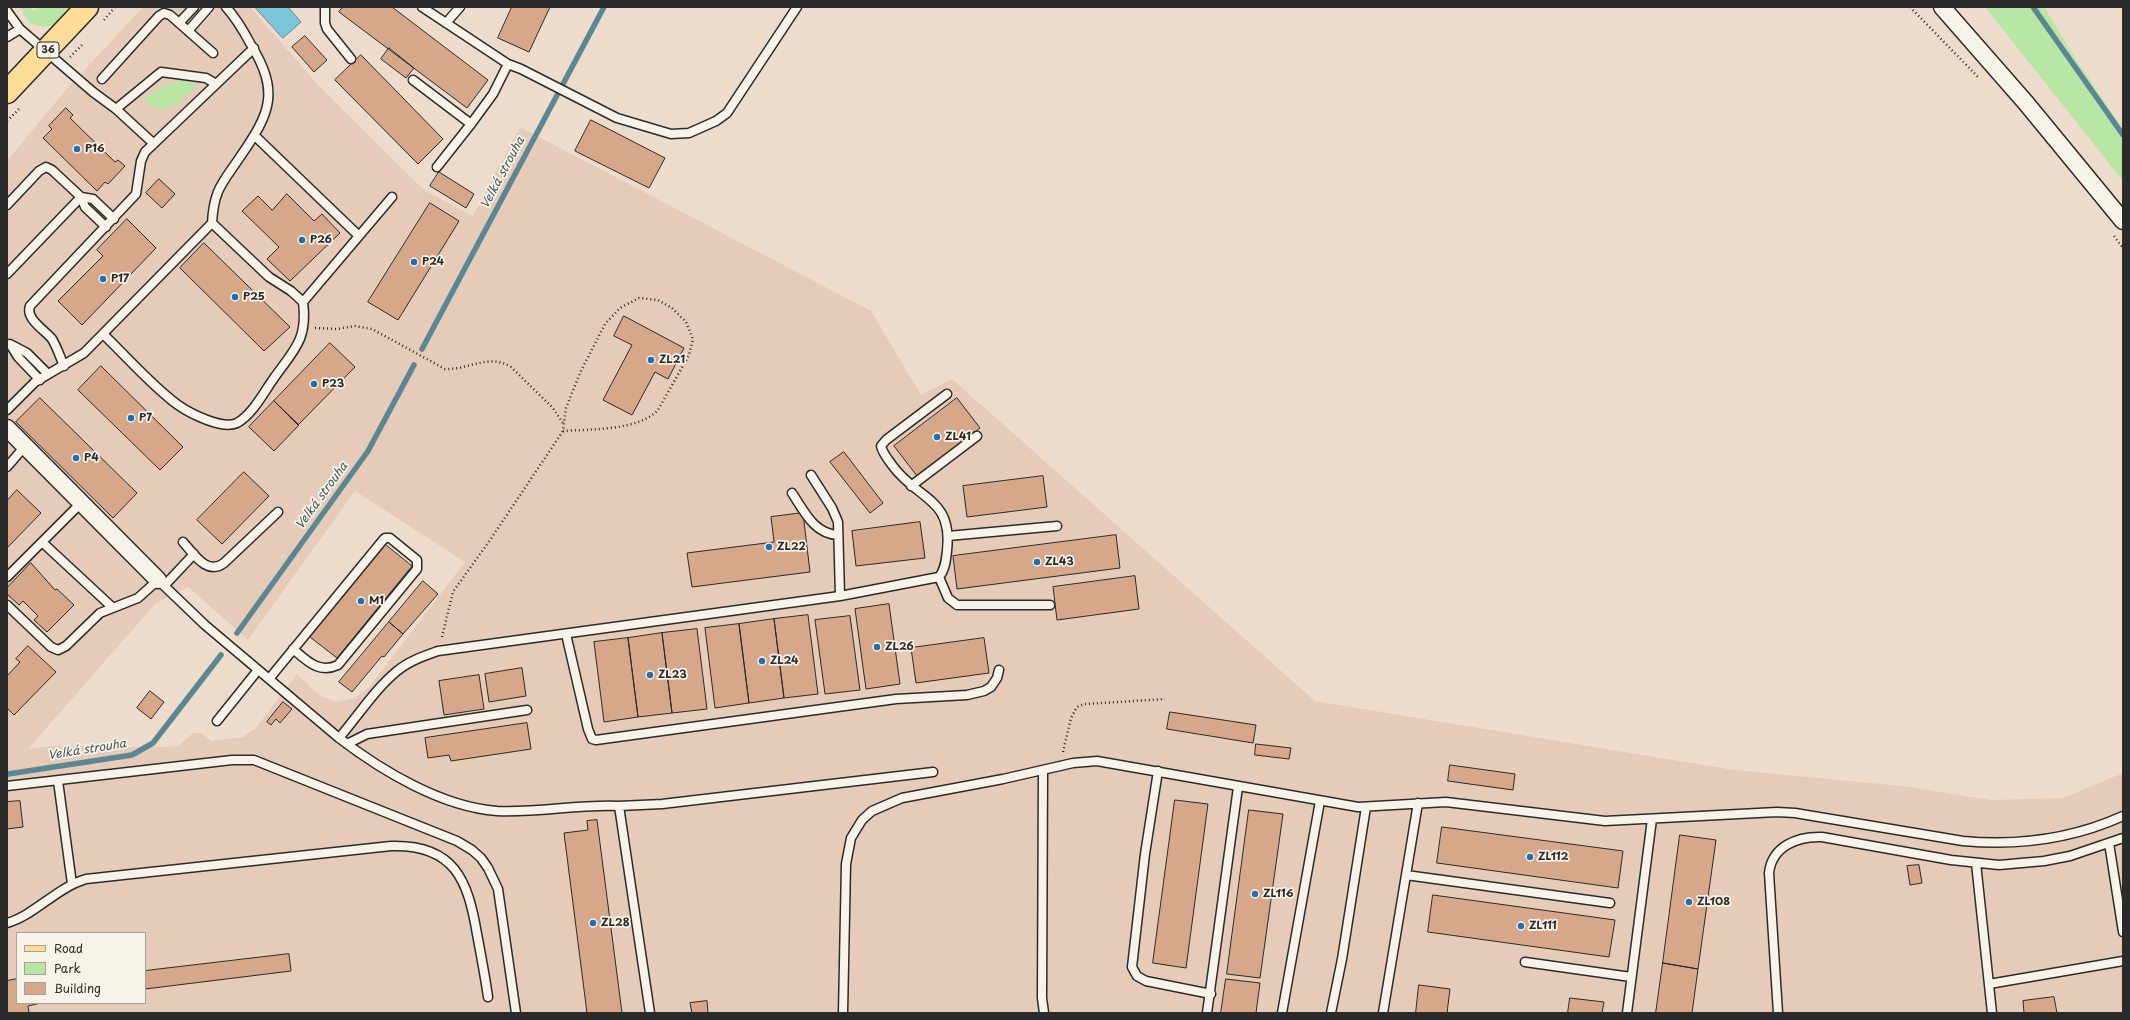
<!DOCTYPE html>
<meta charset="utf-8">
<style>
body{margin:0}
#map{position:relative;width:2130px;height:1020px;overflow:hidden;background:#eddccc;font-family:"Playpen Sans",sans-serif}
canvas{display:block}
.frame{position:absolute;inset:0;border:8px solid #2b2b2b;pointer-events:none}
.legend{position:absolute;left:16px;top:932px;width:130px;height:72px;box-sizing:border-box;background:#f7f3e8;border:1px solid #a5a39c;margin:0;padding:5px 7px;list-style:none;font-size:12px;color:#2b2b2b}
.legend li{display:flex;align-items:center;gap:8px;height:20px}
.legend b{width:20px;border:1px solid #a5a39c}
</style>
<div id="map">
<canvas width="2130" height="1020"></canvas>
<div class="frame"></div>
<ul class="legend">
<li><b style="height:5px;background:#ffdd96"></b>Road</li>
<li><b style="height:11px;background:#b8e6a5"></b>Park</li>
<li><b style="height:11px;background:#d7a78a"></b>Building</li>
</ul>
</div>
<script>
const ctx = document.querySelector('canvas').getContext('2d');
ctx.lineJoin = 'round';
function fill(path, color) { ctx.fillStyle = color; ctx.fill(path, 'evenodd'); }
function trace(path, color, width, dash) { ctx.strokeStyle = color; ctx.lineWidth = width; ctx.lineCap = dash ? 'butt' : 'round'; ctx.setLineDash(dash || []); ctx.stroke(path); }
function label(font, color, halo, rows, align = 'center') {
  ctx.font = font + ' "Playpen Sans",sans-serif'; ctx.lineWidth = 3.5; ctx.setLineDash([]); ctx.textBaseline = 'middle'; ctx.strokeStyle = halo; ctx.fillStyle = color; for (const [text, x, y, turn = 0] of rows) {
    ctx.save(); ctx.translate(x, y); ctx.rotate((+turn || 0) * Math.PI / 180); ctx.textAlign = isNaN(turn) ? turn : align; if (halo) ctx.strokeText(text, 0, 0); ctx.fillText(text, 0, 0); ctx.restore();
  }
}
fill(new Path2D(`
 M143 7H250L319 86 424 190 473 216 520 127 871 311 921 395 952 379 1315 701 1734 770 1902 786 1991 800 2063 798 2123 773V1013H7V161L64 92ZM355 491 465 562 370 686 355 698 336 702 319 695 297 674 256 728 243 737 211 741 201 733H193L178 746 166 747 53 746 28 749 156 603 188 587 248 640ZM17 933H145V1003H17Z`), '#e6ccb8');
fill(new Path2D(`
 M22 7H30L33 11 39 7H71L55 25C40 29 24 25 22 7Z
 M1985 7H2044L2079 64 2123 129V181Z
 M185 80 197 85 178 104 166 109H156L143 99 164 85Z`), '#b8e6a5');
const water = new Path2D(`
 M255 7H288L301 22 283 38Z`);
fill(water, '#7ac5d9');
trace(water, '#5a8793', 1);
trace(new Path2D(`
 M2033 7 2123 135
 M422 349 604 7
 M237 633 368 451 414 365
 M8 774 132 755 153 743 221 655`), '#5a8793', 5.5);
const building = new Path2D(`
 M343 7H392L488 80 467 108 339 12Z
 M512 7H550L529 52 498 38Z
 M305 36 327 60 314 72 292 47Z
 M389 48 414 68 406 78 381 59Z
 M361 55 443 139 418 164 335 80Z
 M66 108 73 115 70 118 115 162 118 160 125 166 108 184 105 182 97 191 43 138 52 129 49 126Z
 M591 120 665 158 649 188 575 151Z
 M439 172 474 194 466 208 430 186Z
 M159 179 175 194 162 208 146 193Z
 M287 194 314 221 322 214 340 233 290 281 267 259 279 247 242 211 258 196 272 210Z
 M430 203 459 221 398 320 368 302Z
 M127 219 156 248 82 325 58 301 103 256 97 250Z
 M204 243 290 327 264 351 180 268Z
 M624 316 684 348 668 379 655 372 632 415 603 400 632 345 614 336Z
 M330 343 355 367 298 425 274 401Z
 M101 366 183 447 160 470 78 390Z
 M40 398 137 493 113 518 16 422Z
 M957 398 980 428 917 476 894 446Z
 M274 401 299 425 274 451 249 427Z
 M844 452 883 503 870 513 830 462Z
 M244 472 269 496 222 544 197 520Z
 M1043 476 1047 507 967 517 963 486Z
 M17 490 41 513 7 548V501Z
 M803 513 810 572 692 587 687 553 774 542 771 517Z
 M920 522 925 558 856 566 852 531Z
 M1116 535 1120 568 957 589 953 556Z
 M385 544 412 566 337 658 310 637Z
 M31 563 55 590 57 589 74 605 47 632 34 620 38 616 23 601 19 605 7 594V588Z
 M1135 576 1139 609 1057 620 1053 587Z
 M423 581 438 594 403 634 389 622Z
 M889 604 900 684 866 689 855 609Z
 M808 615 818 694 784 698 774 619Z
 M850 616 860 690 825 694 815 620Z
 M774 619 784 698 749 703 739 624Z
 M389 622 403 634 384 657 382 656 352 692 339 682Z
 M739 624 749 703 715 708 705 628Z
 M697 629 707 709 672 713 662 633Z
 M662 633 672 713 638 717 628 638Z
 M628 638 638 717 604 722 594 642Z
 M984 638 989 673 916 683 911 648Z
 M28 646 56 672 14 715 7 708V676L20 662 16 659Z
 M522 668 526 696 489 702 485 674Z
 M479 675 484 709 444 715 439 681Z
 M150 691 164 702 151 719 137 708Z
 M283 702 292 709 280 723 276 719 271 725 267 722Z
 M1170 712 1256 725 1253 743 1167 729Z
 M527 723 531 749 451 761 449 755 428 758 425 738Z
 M1256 744 1291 748 1289 759 1255 755Z
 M1450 765 1515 774 1513 790 1448 781Z
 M1175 800 1208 804 1186 968 1153 963Z
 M20 801 23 827 7 829V802Z
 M1249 810 1283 814 1260 978 1227 974Z
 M597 820 622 1013H587L564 833 588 830 587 821Z
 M1442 827 1623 851 1618 888 1437 863Z
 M1680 835 1716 840 1698 969 1663 963Z
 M1919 865 1922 883 1910 885 1907 866Z
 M1433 895 1615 920 1609 957 1428 932Z
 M289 954 291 971 145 989V971Z
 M1663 963 1698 969 1692 1013H1656Z
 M17 979V1003H41L28 1006 29 1013H7V981Z
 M1226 979 1260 983 1256 1013H1221Z
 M1419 985 1450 989 1447 1013H1416Z
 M2054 997 2057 1013H2024L2023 1001Z
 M1570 998 1604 1002 1602 1013H1568Z
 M707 1001 708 1013H692L690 1003Z`);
fill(building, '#d7a78a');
trace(building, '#2b2b2b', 1);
const service = new Path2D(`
 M325 7V23L327 29 351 59
 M7 11 20 29 93 92 116 109
 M179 23 194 7
 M446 23 460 7
 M188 31 209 7
 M7 37 20 29
 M508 64 521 69 617 118 671 134 689 133 716 121 727 113 797 7
 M102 79 159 16 164 13 170 15 213 53
 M413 80 471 124 493 94 508 64 422 7
 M255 136 359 236
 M153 143 116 109 161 72 206 78 216 84
 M437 167 471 124
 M7 205 39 171 46 167 52 170 81 197 7 274
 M212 223 269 277 291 291 303 302 392 197
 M106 227 85 207 81 197 93 199 114 219
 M103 334C126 356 153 387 178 405 191 414 223 430 237 423 253 414 264 392 274 378 294 350 308 339 303 302
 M64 366C60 357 57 347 52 339 45 330 25 319 30 306L136 194 141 161 145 152 254 48
 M40 380 18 357 10 344 27 353 48 374
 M7 410 35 382 84 353 212 223C214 189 222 184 240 157 271 112 280 92 250 43 243 30 236 18 226 7
 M7 467 25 446
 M811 475 832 508 838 522 840 596
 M911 486 977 436
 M792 493C804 511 814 534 838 535
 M948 536 1057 526
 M42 542 112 607
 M183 542C194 554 207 576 224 563L278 512
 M7 577 81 503
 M939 577 948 598 957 605H1050
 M164 586 194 554
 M7 605 51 647 58 650 66 646 100 613 138 598 158 580 205 625 339 738C358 716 375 689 397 671 409 661 424 656 438 651L840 596 939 577C945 570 946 560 947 551 953 497 918 501 892 465 888 459 883 454 881 446L886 440 947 394
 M566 634 588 729 592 739 596 740 896 699 967 695 984 691 991 687 997 678 999 670
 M269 679 383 540 385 538H390L417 560V569L338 665C319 674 307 661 293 649
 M217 721 258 670
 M339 738C382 771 442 807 497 811 538 813 578 804 619 806L650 1013
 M347 744 367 734 527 710
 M1043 770 1042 998 1044 1013
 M1158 771 1145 854 1132 967 1137 976 1146 981 1211 994
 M58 781 72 884
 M7 786 232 760H254L457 841 472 850 481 858 488 868 498 889 516 1013
 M619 806 662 804 933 772
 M2109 843 2123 932
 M1976 863 1992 1013
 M1406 875 1610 903
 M7 923C35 915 56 888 86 879L391 846C455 844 468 881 477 934 481 955 485 976 488 997
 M1525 962 1631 977
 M1989 984 2123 961
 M843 1013 846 864 851 838 862 820 872 811 902 798 1003 779 1073 763 1097 761 1358 807 1446 802 1605 821 1777 812 1795 813 1963 841C2018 846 2072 839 2123 816
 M1207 1013 1238 787
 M1282 1013 1320 801
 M1331 1013 1342 959 1366 807
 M1383 1013 1418 803
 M1627 1013 1652 819
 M1778 1013 1769 873C1772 846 1798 836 1822 837L1951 860 1999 865 2044 861 2070 856 2123 838`);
const minor = new Path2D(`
 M1942 7 2026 103 2123 221
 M7 428 158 580`);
const primary = new Path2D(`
 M7 92 87 7`);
trace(service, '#2b2b2b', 11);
trace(minor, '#2b2b2b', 19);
trace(primary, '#2b2b2b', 25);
trace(new Path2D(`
 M1910 7 1978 77
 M104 20 115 7
 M70 57 82 45
 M7 121 19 109
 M2114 236 2123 248
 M315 328 337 329 355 326 372 329 445 369C469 370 489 353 511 367L552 407 563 423
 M442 637 453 592 490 540 563 431 566 408 580 373 605 324 620 308 639 298 658 300 672 308 686 322 693 339 689 355 658 410C638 431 590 429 563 431
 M1063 752 1071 718 1077 707 1084 704 1165 699`), '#2b2b2b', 2.5, [1, 3]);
trace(service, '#f7f3e8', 8);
trace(minor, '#f7f3e8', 16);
trace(primary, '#ffdd96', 22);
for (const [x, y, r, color] of [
 [77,149,4,"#1f6fb2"],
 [302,240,4,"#1f6fb2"],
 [414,262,4,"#1f6fb2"],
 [103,279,4,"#1f6fb2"],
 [235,297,4,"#1f6fb2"],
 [651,360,4,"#1f6fb2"],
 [314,384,4,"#1f6fb2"],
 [131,418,4,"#1f6fb2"],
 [937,437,4,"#1f6fb2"],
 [76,458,4,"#1f6fb2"],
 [769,547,4,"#1f6fb2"],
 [1037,562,4,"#1f6fb2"],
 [361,601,4,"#1f6fb2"],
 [877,647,4,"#1f6fb2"],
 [762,661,4,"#1f6fb2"],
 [650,675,4,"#1f6fb2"],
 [1530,857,4,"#1f6fb2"],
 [1255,894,4,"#1f6fb2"],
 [1689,902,4,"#1f6fb2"],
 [593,923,4,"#1f6fb2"],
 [1521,926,4,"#1f6fb2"]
]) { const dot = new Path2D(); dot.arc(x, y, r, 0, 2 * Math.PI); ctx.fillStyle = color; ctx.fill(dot); trace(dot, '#f7f3e8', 1.5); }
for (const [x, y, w] of [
 [48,50,22]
]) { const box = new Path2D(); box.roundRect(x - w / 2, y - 8, w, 16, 3); ctx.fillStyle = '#f7f3e8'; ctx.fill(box); trace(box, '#2b2b2b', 1); }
label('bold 10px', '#2b2b2b', null, [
 ["36",48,50]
]);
label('bold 11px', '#2b2b2b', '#f7f3e8', [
 ["P16",85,149],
 ["P26",310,240],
 ["P24",422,262],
 ["P17",111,279],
 ["P25",243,297],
 ["ZL21",659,360],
 ["P23",322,384],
 ["P7",139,418],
 ["ZL41",945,437],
 ["P4",84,458],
 ["ZL22",777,547],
 ["ZL43",1045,562],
 ["M1",369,601],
 ["ZL26",885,647],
 ["ZL24",770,661],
 ["ZL23",658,675],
 ["ZL112",1538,857],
 ["ZL116",1263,894],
 ["ZL108",1697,902],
 ["ZL28",601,923],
 ["ZL111",1529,926]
], 'left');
label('italic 12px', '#43595f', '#f7f3e8', [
 ["Velká strouha",503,173,-62],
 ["Velká strouha",322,496,-54],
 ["Velká strouha",87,750,-9]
]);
</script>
